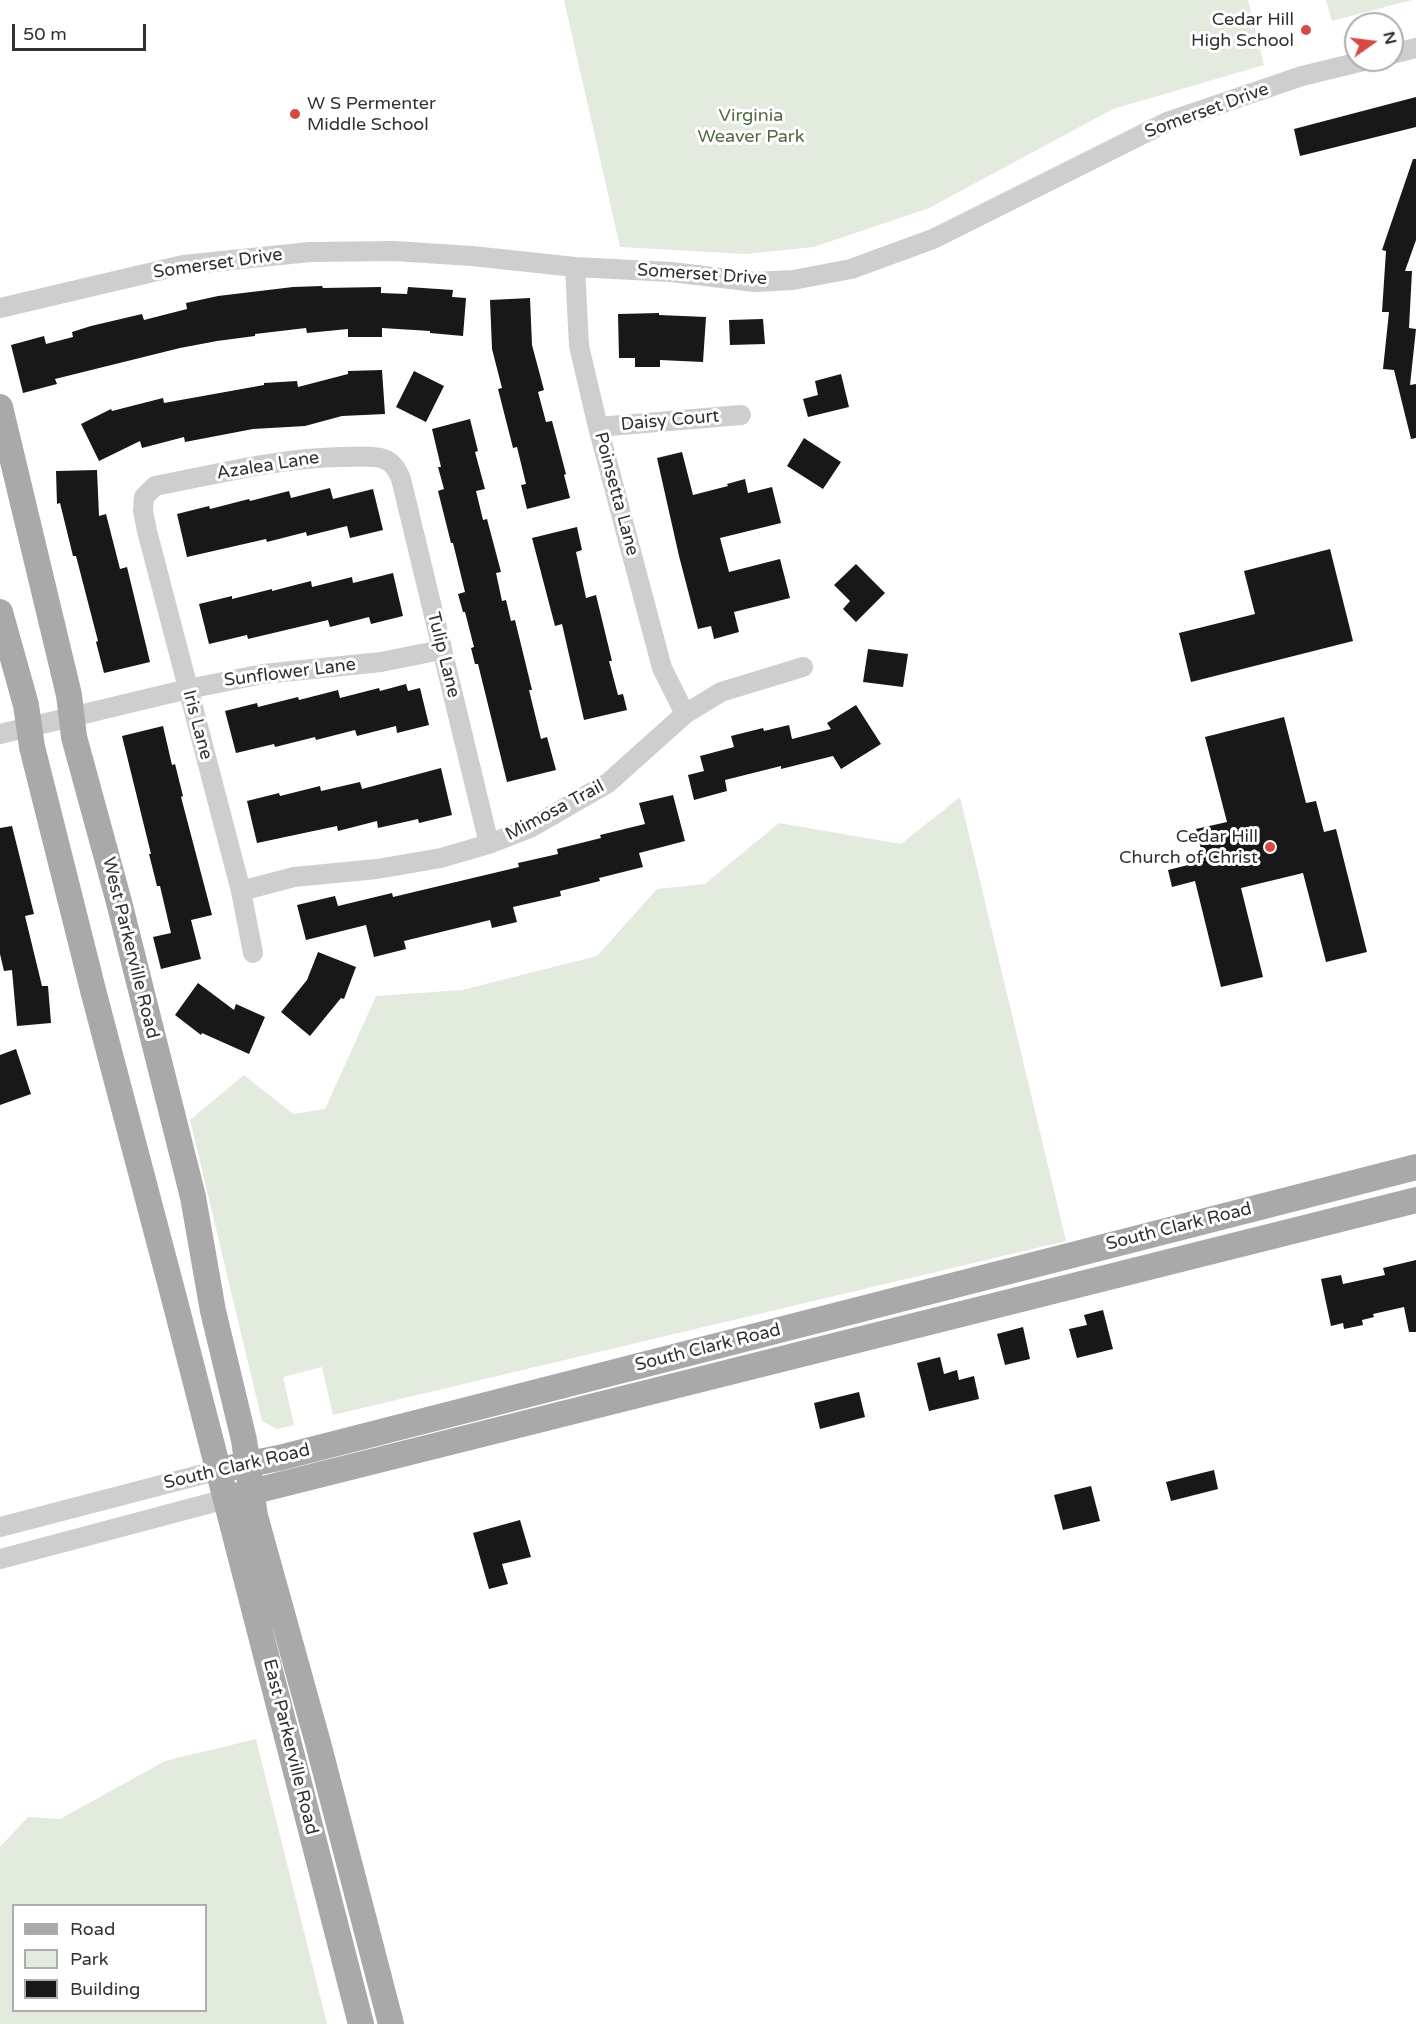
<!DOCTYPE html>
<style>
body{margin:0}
#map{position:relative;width:1416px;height:2024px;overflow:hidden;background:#fff;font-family:"Varela Round",sans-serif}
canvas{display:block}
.legend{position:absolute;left:12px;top:1904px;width:195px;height:108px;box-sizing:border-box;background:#fff;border:2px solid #adadad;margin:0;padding:8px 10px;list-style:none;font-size:18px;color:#313131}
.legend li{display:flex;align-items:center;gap:12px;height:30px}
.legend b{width:30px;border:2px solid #adadad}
.north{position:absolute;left:1344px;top:12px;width:60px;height:60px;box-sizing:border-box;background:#fff;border:2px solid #adadad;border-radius:50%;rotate:76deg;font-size:16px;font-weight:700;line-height:24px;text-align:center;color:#313131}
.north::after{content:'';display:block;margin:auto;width:21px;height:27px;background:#d74a44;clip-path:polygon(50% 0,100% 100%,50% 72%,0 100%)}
.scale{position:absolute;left:12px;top:24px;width:134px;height:27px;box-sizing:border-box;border:3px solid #313131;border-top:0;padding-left:8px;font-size:18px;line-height:21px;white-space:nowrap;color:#313131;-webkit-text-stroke:4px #fff;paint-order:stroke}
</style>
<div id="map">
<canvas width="1416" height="2024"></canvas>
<ul class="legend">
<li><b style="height:8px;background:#a9a9a9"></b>Road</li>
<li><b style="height:16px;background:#e3eade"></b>Park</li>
<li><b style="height:16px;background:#181818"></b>Building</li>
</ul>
<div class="north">N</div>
<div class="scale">50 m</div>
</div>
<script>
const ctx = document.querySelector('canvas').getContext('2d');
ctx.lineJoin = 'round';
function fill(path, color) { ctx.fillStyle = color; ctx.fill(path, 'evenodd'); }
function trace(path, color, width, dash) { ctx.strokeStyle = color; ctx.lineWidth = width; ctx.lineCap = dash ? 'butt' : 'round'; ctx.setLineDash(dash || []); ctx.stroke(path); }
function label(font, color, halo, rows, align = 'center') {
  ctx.font = font + ' "Varela Round",sans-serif'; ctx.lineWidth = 6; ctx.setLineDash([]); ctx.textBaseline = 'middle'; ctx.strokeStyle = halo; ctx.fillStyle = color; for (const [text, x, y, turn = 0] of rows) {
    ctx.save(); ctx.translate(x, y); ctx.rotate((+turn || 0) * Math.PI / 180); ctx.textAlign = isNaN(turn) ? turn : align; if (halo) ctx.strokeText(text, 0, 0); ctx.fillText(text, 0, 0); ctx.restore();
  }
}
fill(new Path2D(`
 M564 0H1248L1264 65 1113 109 929 208 814 247 746 254 620 247Z
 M1326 0H1412L1332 21Z
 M960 797 1066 1241 333 1415 322 1367 283 1377 294 1425 277 1429 262 1421 190 1120 244 1075 293 1114 325 1109 376 996 462 990 597 956 657 889 705 884 779 823 901 844Z
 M256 1739 327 2024H0V1847L28 1817 60 1819 165 1761ZM14 1906H206V2010H14Z`), '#e3eade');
fill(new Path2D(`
 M1416 97V127L1300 156 1294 129Z
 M1413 159H1416V240L1405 271H1412L1409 328 1416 329 1410 385 1416 384V438L1411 439 1394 370 1383 369 1389 312H1382L1386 251 1382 250Z
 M322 286 323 288 381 287V293L407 294 408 287 453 290 452 297 466 298 463 336 430 333V331L382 328V337H348V329L307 333 306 328 255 334V336L217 341 180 348 55 379 57 384 23 393 11 345 44 336 46 344 73 337 72 332 91 326 142 314 144 320 187 309 186 303 218 296 293 287Z
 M530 298 532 345 544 390 538 392 546 422 552 421 566 474 564 475 570 498 527 509 521 485 526 484 517 447 513 448 498 389 502 388 492 349 490 300Z
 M659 313V315L706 317 703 362 660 360V367H635V358H619L618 314Z
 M763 319 765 344 730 345 729 320Z
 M382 370 385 414 342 416 305 426 253 429 185 442 184 437 142 448 140 441 99 461 81 424 111 409 112 411 163 398 164 403 264 385V383L297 381 298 387 348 374V371Z
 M414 371 444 386 426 422 396 407Z
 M841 374 849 407 808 417 803 399 818 395 815 381Z
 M470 419 478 451 475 452 485 489 476 491 483 520 487 519 501 572 496 573 502 601 506 600 511 621 515 620 532 690H529L541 739 547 737 556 770 507 782 478 664H475L471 648 474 647 465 612H463L458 594 465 592 453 543H451L438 491 444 489 438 467H441L432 429Z
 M804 438 841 462 823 489 787 466Z
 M682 452 693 495 728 486 727 484 745 479 748 493 772 487 781 523 720 538 729 572 780 559 790 598 734 612 739 632 714 639 711 626 698 629 679 556 657 458Z
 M97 470 99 516 106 514 120 569 127 567 150 662 104 673 96 642 98 641 76 556H73L60 503 57 504 56 471Z
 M330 488 333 499 373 489 383 530 350 538 347 526 307 536 306 532 267 542 266 539 187 557 177 514 209 506 210 509 249 499 250 501 289 491 291 498Z
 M577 527 582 550 576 552 586 598 596 595 612 661H609L618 695 623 694 627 710 584 720 562 624 555 626 532 538Z
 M1330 549 1353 641 1191 682 1179 633 1255 614 1244 571Z
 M856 564 885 593 856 622 843 609 850 601 834 585Z
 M393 573 403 616 371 624 369 617 330 627 328 620 248 639 247 635 209 644 199 604 232 596V599L272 589V591L311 581 312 587 352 577 353 583Z
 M868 649 908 654 903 687 863 682Z
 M406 684 408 691 420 688 429 725 397 733 396 726 357 736 355 730 316 740 315 737 275 747 274 744 236 753 225 711 257 703 258 707 298 697 299 700 338 690 340 698 379 688 380 691Z
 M856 705 881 744 841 769 833 756 781 769V766L725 780 727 791 694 800 688 775 704 771 700 756 734 747 731 736 763 728 764 731 789 725 792 739 831 729 827 723Z
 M1284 717 1306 803 1316 801 1324 832 1336 829 1367 952 1326 962 1303 873 1241 888 1263 977 1221 987 1195 881 1172 887 1168 870 1204 861 1196 829 1227 822 1205 737Z
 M163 726 172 765 175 764 183 796 181 797 212 915 191 920 201 959 161 969 153 937 171 933 160 886H157L149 854H151L122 736Z
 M441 768 452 815 419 823 418 819 378 828 377 821 338 831 337 826 257 843 247 801 279 793 280 796 320 786 321 791 360 782 362 789Z
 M673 795 685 841 639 853 643 867 599 878 600 881 560 891 561 896 513 907 517 922 492 928 490 920 404 941 406 949 374 957 366 925 306 940 297 905 335 896 338 906 392 893 393 897 519 867 518 863 558 854 557 849 601 838 600 835 645 824 639 803Z
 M12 826 34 914 25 916 42 986H48L51 1023 17 1026 12 970 4 971 0 954V828Z
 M318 952 356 967 344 999 341 998 310 1036 281 1012 307 980Z
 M198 983 234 1010 236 1004 265 1017 249 1054 202 1033 201 1035 175 1015Z
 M16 1049 31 1094 0 1105V1055Z
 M1416 1260V1332H1409L1404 1307 1373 1314 1374 1317 1362 1320 1363 1325 1344 1329 1343 1323 1331 1326 1321 1279 1341 1275 1343 1284 1385 1275 1383 1268Z
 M1103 1310 1113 1349 1077 1358 1069 1329 1087 1325 1084 1315Z
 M1023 1327 1030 1359 1005 1365 997 1334Z
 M940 1357 944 1374 957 1370 959 1380 974 1376 979 1399 929 1411 917 1363Z
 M859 1392 865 1417 820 1429 814 1403Z
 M1214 1470 1218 1489 1171 1501 1166 1482Z
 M1091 1486 1100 1521 1063 1530 1054 1495Z
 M520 1520 531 1557 502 1564 508 1584 489 1589 473 1533Z`), '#181818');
trace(new Path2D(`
 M1392 54 1416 48
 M575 267 579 346 598 427 662 668 685 714
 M0 308 183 265 310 252 394 251 472 256 575 267 671 272 755 282 793 280 851 269 933 239 1167 122 1302 76 1368 60
 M598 427 741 415
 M0 734 188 689 263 674 381 662 441 650
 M241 891 294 877 377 869 441 858 489 844 530 828 608 783 685 714 721 692 803 667
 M253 953 241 891 147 531 143 511 144 497 155 486C217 474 278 458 342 457 355 457 371 455 384 459 394 463 397 470 401 479L489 844
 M0 1527 219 1470
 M0 1559 226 1499`), '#cecece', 20);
trace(new Path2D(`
 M0 407 69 695 74 737 119 902 193 1197 213 1311 244 1440 255 1516 318 1743 391 2024
 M0 612 26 705 32 747 94 994 173 1294 361 2024
 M234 1467 279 1458 1416 1167
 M235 1496 1416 1200`), '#a9a9a9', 26);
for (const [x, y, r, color] of [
 [1306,30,6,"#d74a44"],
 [295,114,6,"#d74a44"],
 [1270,847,6,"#d74a44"]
]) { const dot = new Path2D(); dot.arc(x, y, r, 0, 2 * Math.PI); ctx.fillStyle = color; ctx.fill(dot); trace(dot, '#fff', 2); }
label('18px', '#313131', '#fff', [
 ["Cedar Hill",1294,20],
 ["High School",1294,41],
 ["W S Permenter",307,104,"left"],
 ["Middle School",307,125,"left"],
 ["Cedar Hill",1258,837],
 ["Church of Christ",1258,858]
], 'right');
label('18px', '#313131', '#fff', [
 ["Somerset Drive",1207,111,-20],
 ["Somerset Drive",218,264,-8],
 ["Somerset Drive",702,275,4],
 ["Daisy Court",670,421,-5],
 ["Azalea Lane",268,466,-9],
 ["Poinsetta Lane",616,494,75],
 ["Tulip Lane",443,655,76],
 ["Sunflower Lane",290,673,-7],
 ["Iris Lane",197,725,75],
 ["Mimosa Trail",555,811,-28],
 ["West Parkerville Road",130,948,76],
 ["South Clark Road",1179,1227,-14],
 ["South Clark Road",708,1348,-14],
 ["South Clark Road",237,1467,-13],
 ["East Parkerville Road",290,1747,76]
]);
label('18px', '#506a42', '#fff', [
 ["Virginia",751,116],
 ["Weaver Park",751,137]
]);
</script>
